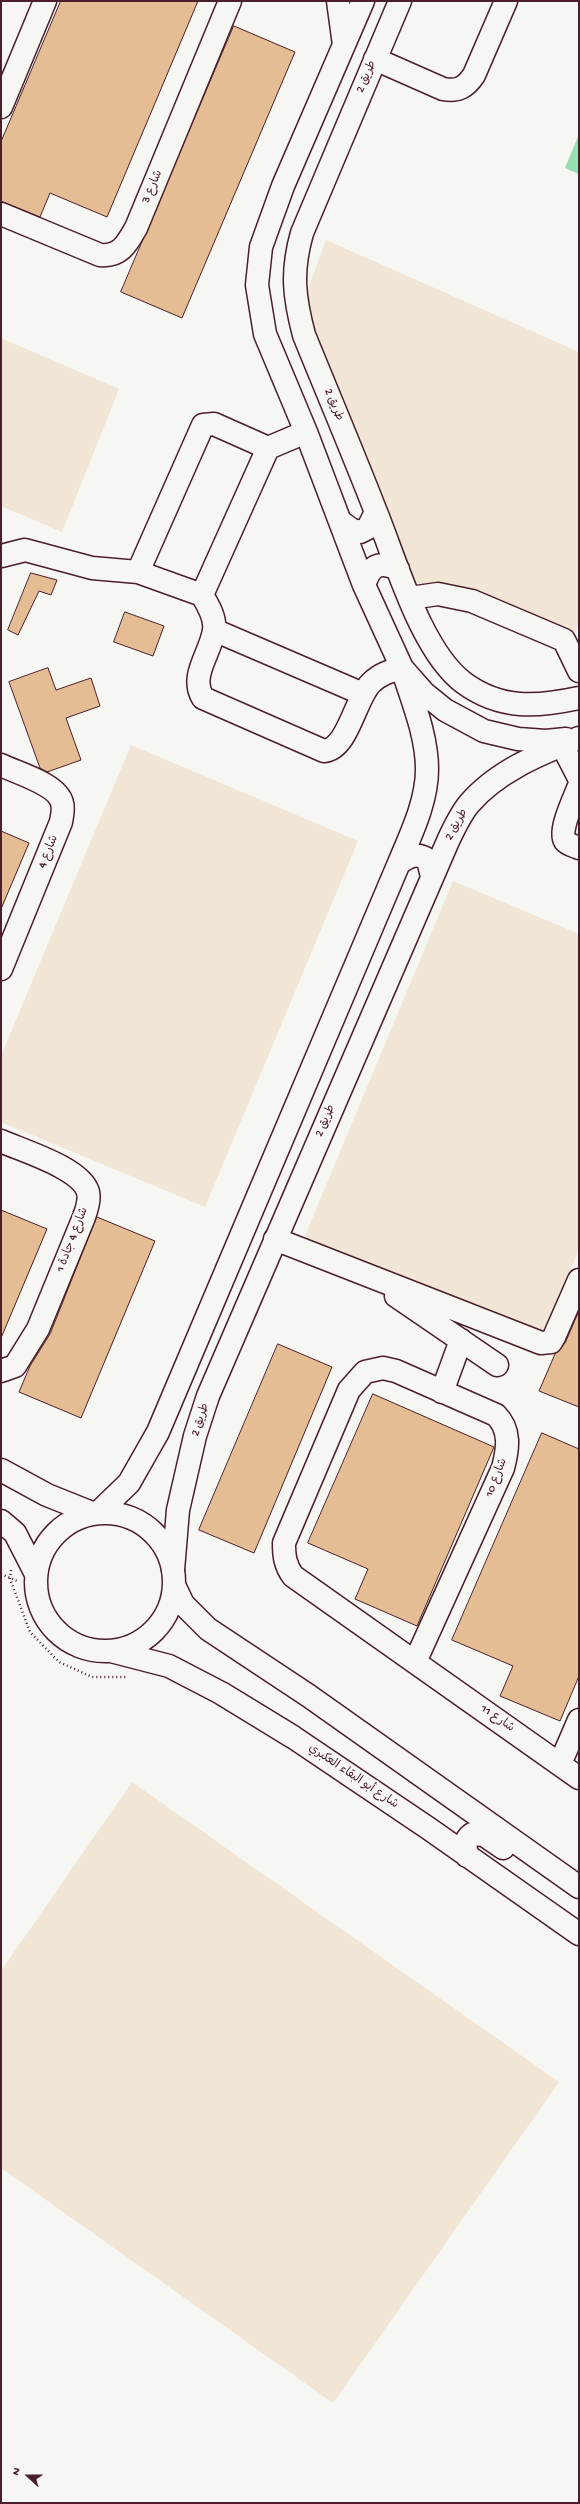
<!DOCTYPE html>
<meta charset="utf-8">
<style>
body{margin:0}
#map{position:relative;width:580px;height:2504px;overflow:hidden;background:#f6f6f2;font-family:"Gochi Hand",sans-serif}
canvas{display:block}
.frame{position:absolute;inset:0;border:2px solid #4a1f2b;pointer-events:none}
.north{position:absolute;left:8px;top:2456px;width:40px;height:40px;-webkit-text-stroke:3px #f6f6f2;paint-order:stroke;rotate:291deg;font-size:11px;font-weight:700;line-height:16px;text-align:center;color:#4a1f2b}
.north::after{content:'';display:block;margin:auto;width:14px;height:18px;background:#4a1f2b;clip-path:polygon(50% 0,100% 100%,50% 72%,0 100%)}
</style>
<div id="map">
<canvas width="580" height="2504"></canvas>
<div class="frame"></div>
<div class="north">N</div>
</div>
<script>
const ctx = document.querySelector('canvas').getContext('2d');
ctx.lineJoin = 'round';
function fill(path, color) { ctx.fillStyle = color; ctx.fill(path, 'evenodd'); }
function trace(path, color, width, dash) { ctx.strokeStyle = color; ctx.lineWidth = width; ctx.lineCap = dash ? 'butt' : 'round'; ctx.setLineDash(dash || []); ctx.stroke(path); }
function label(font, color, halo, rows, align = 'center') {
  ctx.font = font + ' "Gochi Hand","Playpen Sans Arabic",sans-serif'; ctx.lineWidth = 4; ctx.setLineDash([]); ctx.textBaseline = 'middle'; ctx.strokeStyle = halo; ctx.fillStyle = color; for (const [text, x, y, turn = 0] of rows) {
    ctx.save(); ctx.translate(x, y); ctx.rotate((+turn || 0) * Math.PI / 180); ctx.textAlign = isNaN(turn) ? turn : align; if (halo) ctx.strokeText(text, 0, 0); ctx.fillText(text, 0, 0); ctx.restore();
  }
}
fill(new Path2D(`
 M326 240 579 352V623L569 646 411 580 311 323 308 289Z
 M1 338 119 389 62 532 1 506Z
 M131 745 358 841 205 1207 1 1122V1056Z
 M453 881 579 934V1249L535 1355 297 1255Z
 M132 1782 559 2082 333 2403 1 2168V1971Z`), '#f1e5d6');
fill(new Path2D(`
 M579 134V174L565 168Z`), '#96dfae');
const building = new Path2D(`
 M61 1H198L107 217 50 193 40 217 1 201V142Z
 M234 26 295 52 182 318 121 292Z
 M31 573 57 580 51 595 39 591 18 635 8 630Z
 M125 612 164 626 153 656 114 642Z
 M48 668 56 690 91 678 100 706 66 718 81 760 47 772 40 768 9 682Z
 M1 831 29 843 1 909Z
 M1 1210 47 1229 1 1338Z
 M97 1217 155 1241 81 1418 19 1392 30 1366 50 1334Z
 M579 1311V1407L539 1391 555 1354 565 1343Z
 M278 1344 332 1367 254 1553 199 1530Z
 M373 1394 494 1447 417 1626 355 1599 368 1569 308 1543Z
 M542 1433 579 1449V1676L560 1721 500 1696 513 1666 452 1640Z`);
fill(building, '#e5bd95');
trace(building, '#4a1f2b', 1);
const minor = new Path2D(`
 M338 1 344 45
 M363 1 283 186 261 247 257 285 265 334 306 432 364 585 402 668 424 693 445 710 484 731 518 739 546 741 566 739
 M400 1 302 233C291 272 294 297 304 335 328 394 353 453 376 512 396 561 421 651 464 683 501 710 537 707 579 698
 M375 59 443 89C458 92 466 87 474 75L506 1
 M1 107 45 1
 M1 214 100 255C120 257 127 244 136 228L230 1
 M341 522 352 530 360 532 368 528 376 512
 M1 556 25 550 92 568 138 572 202 595C208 605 216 618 214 630 211 653 189 676 203 698L324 751C348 749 355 699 371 683 380 674 390 671 402 668 412 700 427 735 427 769 427 802 411 834 399 863L158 1432 129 1483 99 1512
 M138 572 203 425 214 424 268 448
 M364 585C371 565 378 561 398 569
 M202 595 268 448 306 432
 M410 598 438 594 472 601 564 640 579 671
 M214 630 363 694
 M562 745 579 778
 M1 765C17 773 58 784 62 803 64 809 62 816 61 822L1 969
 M579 786C575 797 558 831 565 841 568 845 575 846 579 848
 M399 863C409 856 417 852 428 860L432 877
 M1 1141C23 1151 81 1168 88 1192 90 1200 87 1209 84 1217L38 1329 15 1366 1 1371
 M275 1239 541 1343 551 1342 554 1337 579 1280
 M396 1296 497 1365
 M442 1392 461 1340
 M173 1570 178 1510 195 1436 208 1396 448 841C454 828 460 815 469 804 497 771 540 754 579 738
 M415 1662 503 1468C508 1449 511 1430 496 1415L396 1371 383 1368 365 1372 349 1390 284 1543C284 1556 285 1565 293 1576L579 1778
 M560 1764 579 1720`);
const major = new Path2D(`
 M1 1470 47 1495 92 1513
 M36 1582a69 69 0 1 1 138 0a69 69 0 1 1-138 0Z
 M1 1521 15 1533 36 1574
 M174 1585 183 1604 208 1629 309 1696 579 1887
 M111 1651 169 1666 221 1693 293 1737 428 1828 579 1934
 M467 1856C465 1846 464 1840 472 1834L484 1835 503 1848`);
trace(minor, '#4a1f2b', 25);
trace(major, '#4a1f2b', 25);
trace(new Path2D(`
 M11 1570 10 1579 30 1632 59 1662 92 1677H127
 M1 1574 17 1581`), '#4a1f2b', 2.5, [1, 3]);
trace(minor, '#f6f6f2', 22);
trace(major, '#f6f6f2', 22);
label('12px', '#4a1f2b', '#f6f6f2', [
 ["طريق 2",367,77,-67],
 ["شارع 3",153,187,-67],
 ["طريق 2",333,405,68],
 ["طريق 2",457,825,-61],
 ["شارع 4",49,852,-68],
 ["طريق 2",326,1121,-67],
 ["شارع 4 جادة 1",73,1240,-69],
 ["طريق 2",201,1420,-72],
 ["شارع 10",497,1478,-68],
 ["شارع 11",497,1719,35],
 ["شارع أبو البقاء العكبري",353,1777,34]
]);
</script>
